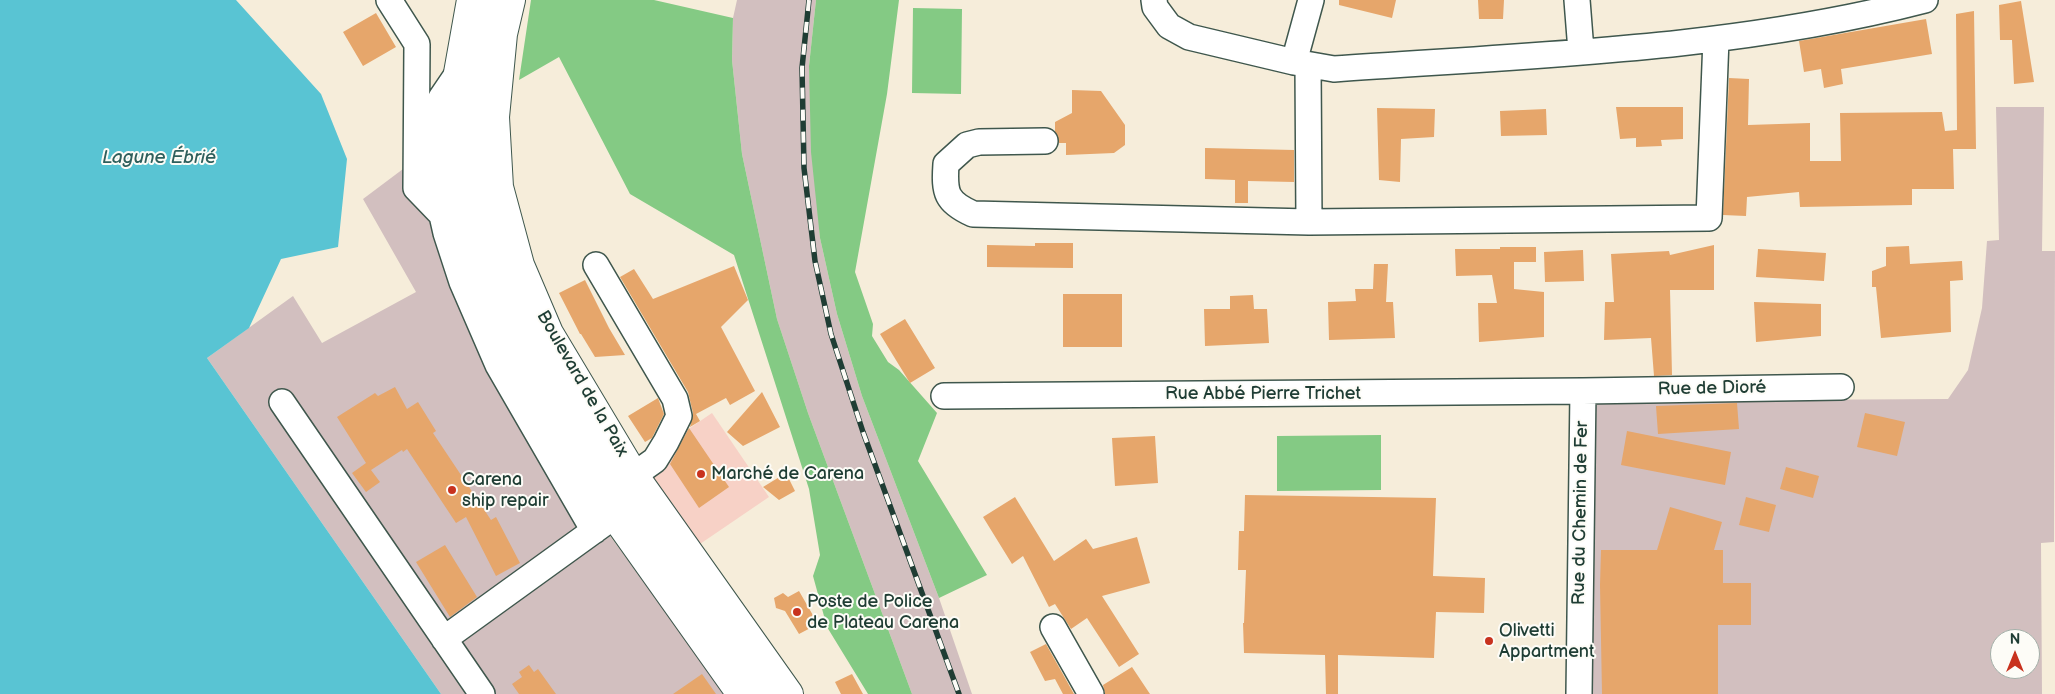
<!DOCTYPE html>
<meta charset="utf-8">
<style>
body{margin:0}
#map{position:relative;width:2055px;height:694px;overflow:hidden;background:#f6edda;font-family:"Balsamiq Sans",sans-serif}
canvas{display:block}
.north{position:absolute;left:1990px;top:629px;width:50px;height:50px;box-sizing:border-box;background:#fdfcf7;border:1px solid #a4b0a9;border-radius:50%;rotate:0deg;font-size:14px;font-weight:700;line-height:20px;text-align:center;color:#1f3d34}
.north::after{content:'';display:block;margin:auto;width:18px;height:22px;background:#c8321e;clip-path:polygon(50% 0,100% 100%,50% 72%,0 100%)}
</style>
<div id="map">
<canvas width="2055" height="694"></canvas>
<div class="north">N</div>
</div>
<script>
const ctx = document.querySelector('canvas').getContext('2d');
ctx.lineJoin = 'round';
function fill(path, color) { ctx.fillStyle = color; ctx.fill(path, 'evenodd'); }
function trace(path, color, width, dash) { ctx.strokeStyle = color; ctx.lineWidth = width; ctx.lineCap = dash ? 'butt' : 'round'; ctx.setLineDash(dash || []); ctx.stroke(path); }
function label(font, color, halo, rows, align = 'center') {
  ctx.font = font + ' "Balsamiq Sans",sans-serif'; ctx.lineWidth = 4; ctx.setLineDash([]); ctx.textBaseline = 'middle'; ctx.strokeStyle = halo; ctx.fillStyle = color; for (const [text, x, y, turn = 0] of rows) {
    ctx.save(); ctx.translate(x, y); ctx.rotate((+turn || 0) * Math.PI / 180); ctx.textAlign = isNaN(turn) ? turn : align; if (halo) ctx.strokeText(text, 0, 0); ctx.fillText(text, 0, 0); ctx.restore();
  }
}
fill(new Path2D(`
 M712 413 769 497 697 546 640 462Z`), '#f7d1c6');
fill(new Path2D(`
 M737 0H816L809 66 820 238 837 314 862 396 939 598 972 694H912L808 413 777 319 742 154 732 60 733 18Z
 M1996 107H2044L2042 251H2055L2054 542 2041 543 2042 694H1592L1593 401 1948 399 1968 370 1982 308 1987 241 1999 240ZM2000 639H2030V669H2000Z
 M403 169H446L602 525 726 694H441L207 358 293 296 322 343 416 292 363 199Z`), '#d2bfbf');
fill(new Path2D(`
 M531 0H654L733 18 732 60 742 154 777 319 808 413 912 694H868L827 627 813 576 820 555 809 489 734 255 630 194 559 57 519 80Z
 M816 0H899L887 94 855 272 873 324 872 336 888 362 899 370 937 413 918 461 987 575 939 598 862 396 837 314 820 238 811 152 809 66Z
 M913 8 962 9 961 94 912 93Z
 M1381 435V490L1277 491V436Z`), '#84ca84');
fill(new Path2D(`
 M0 0H236L321 94 347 159 338 247 281 259 249 328 207 358 441 694H0Z`), '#59c4d3');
fill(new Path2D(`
 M1339 0H1396L1392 18 1339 5Z
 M1478 0H1504L1503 19H1479Z
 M2021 1 2034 82 2014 84 2012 40H2000L1999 5Z
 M1974 11 1976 149H1953L1954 189H1912V205L1800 207 1799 192 1747 197 1746 216 1723 215 1729 78 1749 79 1748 125 1810 123V161H1841L1840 113 1942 112 1945 131 1957 130 1956 14Z
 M376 13 396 47 363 66 343 32Z
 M1926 19 1932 54 1841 69 1843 84 1824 88 1821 69 1804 72 1799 41Z
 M1072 90 1101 91 1125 125V145L1114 153 1066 155V143H1059L1055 132V122L1072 113Z
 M1616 107H1683V139L1661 140 1662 146 1636 147V138L1620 139Z
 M1377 108 1435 109 1434 137 1401 139 1400 182 1379 180Z
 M1546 109 1547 135 1501 136 1500 111Z
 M1205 148 1294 150V182L1248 181V203H1235V180L1205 179Z
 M1035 243H1073V268L987 267V245L1035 246Z
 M1714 245V290H1670L1672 375 1654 376 1651 338 1604 340 1605 302H1614L1611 254 1669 251 1670 255Z
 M1909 246 1910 264 1962 261 1963 280 1950 281 1951 332 1881 338 1876 287H1872V271L1886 266V247Z
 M1500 247H1536V262H1514V289L1544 292V337L1479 342 1478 303H1497L1492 275 1456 276 1455 249H1500Z
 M1758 249 1826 253 1824 281 1756 277Z
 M1583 250 1584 281 1545 282 1544 252Z
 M1374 264H1388L1386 302H1393L1395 338 1329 340 1328 302 1356 301 1355 289H1373Z
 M734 266 748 300 721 327 755 391 730 405 726 398 696 414 700 421 690 427 693 413 688 392 620 277 634 269 653 299Z
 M585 280 609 328 625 355 595 357 581 334H580L559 293Z
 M1063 294H1122V347H1063Z
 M1253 295 1254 309H1267L1269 343 1205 346 1204 309H1230V296Z
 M1754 302 1821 304V336L1756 342Z
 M905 319 935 368 910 383 880 334Z
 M395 387 407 409 418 402 436 431 433 433 491 520 496 517 520 563 496 576 466 517 456 523 407 449 403 452 402 450 371 470 380 482 366 492 352 473 366 463 337 417 375 393 378 396Z
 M762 392 780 427 743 446 727 432Z
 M658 398 664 414 652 438 645 442 628 416Z
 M1737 403 1739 429 1658 434 1656 406Z
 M1865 413 1905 422 1897 456 1857 447Z
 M689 428 729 487 699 508 670 464Z
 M1627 431 1731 452 1725 485 1621 465Z
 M1155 436 1158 483 1115 486 1112 438Z
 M1786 467 1819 476 1813 498 1780 489Z
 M786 473 795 491 779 500 763 487Z
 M1245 495 1436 498 1433 576 1485 578 1484 613 1436 612 1434 658 1338 655V694H1326L1325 655 1244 653 1243 623H1244L1246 570H1238L1239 531H1244Z
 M1015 497 1054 561 1086 539 1093 549 1137 537 1150 583 1102 596 1139 654 1119 667 1087 618 1071 629 1055 604 1049 607 1023 556 1012 564 983 517Z
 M1746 497 1776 505 1769 532 1739 525Z
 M1670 507 1722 522 1714 550H1723V583H1751V625H1718V694H1602L1600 585 1601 550H1657Z
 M445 545 477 597 450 617 416 562Z
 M799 591 818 624 799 634 785 611 776 608 774 598 783 593 788 597Z
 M1046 644 1074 694H1063L1055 679 1045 681 1030 652Z
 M529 665 534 672 538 669 556 694H519L512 684 522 677 519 672Z
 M1132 667 1150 694H1105L1103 685Z
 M702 674 716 694H673Z
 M852 674 863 694H841L835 682Z`), '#e6a66b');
const minor = new Path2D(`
 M389 0 417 44 416 188 442 215
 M491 0 478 78 474 152 485 222 498 276 527 343 596 457 763 694
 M1154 0 1155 7 1169 26 1189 37 1294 62 1334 69C1531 55 1733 50 1925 0
 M1577 0 1581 51
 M1294 62 1311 0
 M1308 65 1309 222
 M458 73 441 98 437 169 439 202 446 233 462 282 498 365 594 531
 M1045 141 979 142 967 145 946 164C944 193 946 202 973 214L1309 222 1709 218 1716 39
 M596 265 675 399 679 416 666 442 655 460 634 475
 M944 396 1583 391 1841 387
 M282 402 482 694
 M1053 627 1091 694
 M444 639 606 522
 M1579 694 1583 391`);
const major = new Path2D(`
 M471 0 458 73 457 146 467 224 479 278 516 355 577 463 741 694
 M511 0 503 34 495 117 499 187 520 265 549 333 634 475 789 694`);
trace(minor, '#3f574d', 28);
trace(major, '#3f574d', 30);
trace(minor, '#fff', 25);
trace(major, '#fff', 28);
const rail = new Path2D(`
 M809 0 802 68 804 168 815 261 831 334 863 432 959 694`);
trace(rail, '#1f3d34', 5.5);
trace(rail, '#fdfcf7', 4, [11]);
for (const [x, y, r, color] of [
 [701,474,5,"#c8321e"],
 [452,490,5,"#c8321e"],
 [797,612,5,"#c8321e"],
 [1489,641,5,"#c8321e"]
]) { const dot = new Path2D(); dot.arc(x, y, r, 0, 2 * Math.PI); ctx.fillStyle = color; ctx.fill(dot); trace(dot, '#fdfcf7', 2); }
label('18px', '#1f3d34', '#fdfcf7', [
 ["Boulevard de la Paix",582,384,60],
 ["Rue de Dioré",1712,389,-1],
 ["Rue Abbé Pierre Trichet",1263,394],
 ["Rue du Chemin de Fer",1581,513,-89]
]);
label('18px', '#1f3d34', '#fdfcf7', [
 ["Marché de Carena",711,474],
 ["Carena",462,480],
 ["ship repair",462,501],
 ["Poste de Police",807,602],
 ["de Plateau Carena",807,623],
 ["Olivetti",1499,631],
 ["Appartment",1499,652]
], 'left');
label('italic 19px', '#2e5f5c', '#fdfcf7', [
 ["Lagune Ébrié",159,158]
]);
</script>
